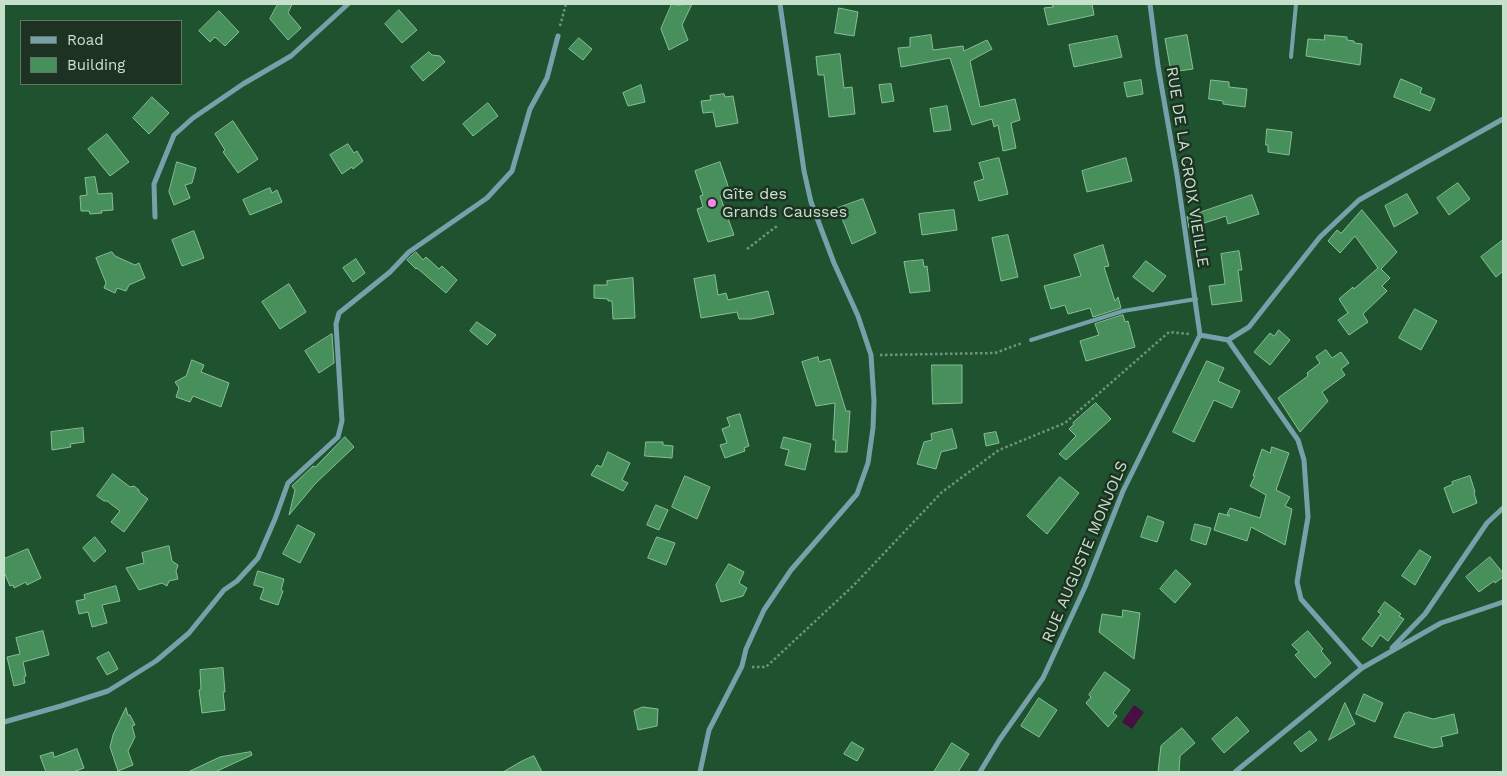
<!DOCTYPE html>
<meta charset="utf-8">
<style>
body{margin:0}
#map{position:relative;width:1507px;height:776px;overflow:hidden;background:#1f532f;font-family:"Work Sans",sans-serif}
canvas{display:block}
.frame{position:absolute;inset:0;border:5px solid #c6e1cb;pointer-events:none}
.legend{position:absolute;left:20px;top:20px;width:162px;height:65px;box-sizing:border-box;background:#1d3222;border:1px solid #617866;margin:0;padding:6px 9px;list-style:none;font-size:15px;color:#c6e1cb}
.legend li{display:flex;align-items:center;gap:10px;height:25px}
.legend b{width:25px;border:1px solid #617866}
</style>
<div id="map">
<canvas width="1507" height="776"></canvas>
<div class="frame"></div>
<ul class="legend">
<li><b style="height:6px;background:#76a1aa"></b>Road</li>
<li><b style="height:14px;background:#47905c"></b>Building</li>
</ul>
</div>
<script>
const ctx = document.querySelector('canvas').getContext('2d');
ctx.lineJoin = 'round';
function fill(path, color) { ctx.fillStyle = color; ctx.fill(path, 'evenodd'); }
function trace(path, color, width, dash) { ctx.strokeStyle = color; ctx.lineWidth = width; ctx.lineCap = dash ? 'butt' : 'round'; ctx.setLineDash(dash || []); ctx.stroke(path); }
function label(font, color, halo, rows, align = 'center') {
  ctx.font = font + ' "Work Sans",sans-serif'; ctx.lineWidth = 5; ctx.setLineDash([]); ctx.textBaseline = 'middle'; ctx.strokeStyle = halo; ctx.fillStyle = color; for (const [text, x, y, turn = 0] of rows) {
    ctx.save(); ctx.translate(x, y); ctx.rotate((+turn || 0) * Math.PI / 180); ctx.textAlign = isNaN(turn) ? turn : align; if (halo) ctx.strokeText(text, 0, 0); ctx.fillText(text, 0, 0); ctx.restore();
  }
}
fill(new Path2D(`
 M1134 705 1144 712 1132 729 1122 722Z`), '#470f42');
const building = new Path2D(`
 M278 4H292L288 13 301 28 288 40 270 19Z
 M672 4 677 5 692 4 682 25 688 40 669 50 661 29Z
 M1052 4H1092L1094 15 1048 25 1044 8 1053 7Z
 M839 8 858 12 854 36 835 33Z
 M399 10 417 30 402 43 385 24Z
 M219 11 239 32 225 46 215 37 210 42 199 31Z
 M931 35 933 50 963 46 964 51 987 40 992 49 970 61 980 107 1015 99 1020 120 1011 123 1016 148 1003 151 998 125 994 127 992 119 972 125 950 58 901 67 898 48 910 47V38Z
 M1187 35 1193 69 1171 72 1165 39Z
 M1325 35 1347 37V40L1354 41V43L1362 44 1360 65 1306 56 1308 39 1324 40Z
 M1117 36 1122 57 1074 67 1069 45Z
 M579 38 592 49 583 60 569 49Z
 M429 52 432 55 440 56 445 62 423 81 411 67Z
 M840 54 844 88 852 87 855 114 829 117 824 75H818L816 57Z
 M1401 79 1422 88 1420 93 1435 99 1430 111 1394 97Z
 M1141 80 1143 94 1127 97 1124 83Z
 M1211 80 1229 82V87L1247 89 1245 107 1223 104V101L1209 99Z
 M891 84 894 101 882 103 879 85Z
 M641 85 645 102 628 106 623 93Z
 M724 94 725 97 733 96 738 123 716 127 713 112 703 113 701 101 711 100 710 96Z
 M152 97 169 113 149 134 133 118Z
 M488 103 498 116 473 136 463 124Z
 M947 106 951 130 934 132 930 109Z
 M233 121 258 159 238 173 223 152 225 150 215 134Z
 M1267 129 1292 132 1289 155 1268 152V145H1266Z
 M107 134 129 162 110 176 88 149Z
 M348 144 354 153 357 151 363 161 353 169 352 167 342 174 330 155Z
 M999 158 1008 194 979 201 974 182 984 179 979 163Z
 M1126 158 1132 181 1087 192 1082 171Z
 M177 162 196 168 192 183 185 185 190 198 174 205 169 192Z
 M720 162 730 192 720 196 734 235 708 242 697 209 703 207 700 196 703 195 695 171Z
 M95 177 98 194 112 193 113 210 101 211 102 213 90 214 89 211H81L80 196 87 195 85 178Z
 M1458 183 1470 199 1449 215 1437 198Z
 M270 188 272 193 277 190 282 202 250 215 243 200Z
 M1407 194 1418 213 1394 227 1385 206Z
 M1252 195 1259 214 1228 224 1226 216 1189 228 1187 217Z
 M863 199 876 233 852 244 838 208Z
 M954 210 957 230 922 235 919 214Z
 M1362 210 1397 252 1381 269 1390 278 1382 286 1387 291 1363 314 1368 322 1349 335 1338 320 1348 313 1339 299 1353 287 1354 289 1378 268 1355 236 1340 253 1328 241 1337 230 1341 233Z
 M194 231 204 258 182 266 172 240Z
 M1008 235 1018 277 1001 281 992 238Z
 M1503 240V271L1496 277 1481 257Z
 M1103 245 1109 266 1104 267 1115 301 1118 297 1121 308 1093 317 1090 308 1068 314 1065 305 1051 309 1044 286 1081 276 1074 255Z
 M1239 251 1242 270H1238L1242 301 1212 305 1209 286 1225 284 1221 254Z
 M112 252 115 256 135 265 139 263 145 278 129 285 126 291 117 288 115 293 104 288 106 283 96 258Z
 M416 252 423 260 426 257 439 269 442 266 457 280 446 293 417 268 416 269 407 260Z
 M356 259 365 273 353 282 343 268Z
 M923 260 924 267 927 266 930 291 910 293 904 262Z
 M1146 261 1166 276 1153 292 1133 277Z
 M715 275 718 295 726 293 728 300 768 291 774 314 751 319H739L737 312 701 318 694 279Z
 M633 278 635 318 613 319 612 301H608V299L594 298V285H607V281Z
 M289 284 306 312 280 329 262 302Z
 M1415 309 1437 321 1421 350 1399 338Z
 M1123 315 1125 322 1128 321 1135 347 1086 361 1080 341 1099 335 1095 324Z
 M477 322 496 335 487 345 470 331Z
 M1279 330 1290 340 1270 365 1254 352 1270 333 1274 336Z
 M332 334 334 363 319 373 305 351Z
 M1326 350 1332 358 1341 352 1349 363 1341 369 1345 375 1322 392 1328 401 1300 432 1278 398 1308 376 1307 373 1320 363 1316 357Z
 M818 357 819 362 830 359 846 411H850L847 452H835L836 440H833L835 403 816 406 802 362Z
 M192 360 204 365 201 372 229 383 221 407 193 396 190 402 176 397 179 388 175 382 186 376Z
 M1207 361 1224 368 1218 381 1240 391 1232 408 1214 400 1194 442 1173 432Z
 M932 365H962V403L933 404Z
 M1096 403 1111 419 1066 460 1059 454 1076 436 1069 429 1074 424 1073 423Z
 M740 414 749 446 744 448 745 451 725 458 720 445 727 443 722 429 730 426 727 418Z
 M83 428 84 442 70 444 71 447 52 450 51 432Z
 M952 429 957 448 941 452 936 469 917 464 924 442 932 440 931 434Z
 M996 432 999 443 986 446 984 434Z
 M345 437 354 447 315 484 289 515 295 490 292 486 313 466 315 467Z
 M784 437 811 444 805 470 785 465 789 450 781 448Z
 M646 442H663V445L673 446 672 458 645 456Z
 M1272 447 1289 453 1276 490 1290 497 1285 506 1292 509 1285 545 1251 527 1247 541 1214 530 1219 513 1230 516 1227 514 1230 508 1260 518 1266 495 1250 486 1255 476H1253L1262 449 1270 453Z
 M608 452 630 463 622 480 628 483 623 491 591 475 597 465 601 467Z
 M113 474 130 487 134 486 139 490V492L148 499 124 532 111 522 120 511 107 501H104L97 496Z
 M685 476 710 487 697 519 672 507Z
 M1470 476 1475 492 1474 493 1477 503 1453 513 1444 488 1453 484 1452 482Z
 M1060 477 1079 493 1047 534 1027 516Z
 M656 505 668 510 659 530 647 525Z
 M1148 516 1164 522 1157 542 1141 537Z
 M1195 524 1211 528 1206 545 1191 540Z
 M298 525 315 534 300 563 283 554Z
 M95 537 106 551 94 562 83 548Z
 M657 537 675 543 666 565 648 558Z
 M169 546 172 561 178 565 176 571 178 579 169 581 167 586 162 583 139 590 126 568 144 563 142 553Z
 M28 549 41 578 27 585 26 582 14 588 13 585 10 586 4 572V559Z
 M1420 550 1431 557 1415 585 1402 576Z
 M1490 557 1503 573V577L1495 583 1494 581 1479 592 1466 577Z
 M729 564 744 572 739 583 747 588 743 596 721 602 716 585Z
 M1176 570 1191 584 1175 603 1160 589Z
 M258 571 284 579 281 590 283 591 278 605 260 599 264 588 254 585Z
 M116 586 120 601 102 605 107 623 92 627 88 612 79 614 76 601 85 599 84 595Z
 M1385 602 1401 614 1399 616 1404 619 1388 641 1380 635 1372 647 1362 639 1381 614 1378 612Z
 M1123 610 1140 613 1134 659 1099 632 1102 614 1122 617Z
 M43 631 49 655 23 662 26 676 24 677 25 683 14 686 7 657 20 654 16 638Z
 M1308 631 1323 649 1321 651 1331 663 1315 678 1295 655 1299 652 1292 645Z
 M109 652 118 669 107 675 97 658Z
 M223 668 225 692H223L225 710 202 713 199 690 201 689 200 670Z
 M1105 672 1130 690 1113 713 1117 716 1108 727 1086 703 1091 697 1089 695Z
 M1364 694 1383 703 1375 722 1356 714Z
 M1039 698 1057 710 1039 737 1021 726Z
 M1345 703 1355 724 1329 740Z
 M643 707 658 709 657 726 638 730 634 711Z
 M126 708 128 715H130L135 725 132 726 135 737 128 751 133 765 118 771 110 747 113 735Z
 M1409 712 1433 719 1454 714 1458 733 1441 737 1443 746 1433 748 1394 737 1404 714Z
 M1237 717 1249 731 1224 753 1212 739Z
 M1182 728 1195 743 1180 756 1179 772H1158L1161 746Z
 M1310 731 1317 740 1301 752 1294 743Z
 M852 742 864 749 857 761 844 754Z
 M952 743 969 754 958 772H934Z
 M77 749 84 768 73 772H46L40 756 53 752 54 757Z
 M251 752 252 755 215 772H188L220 757Z
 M534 756 542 772H503L522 761Z`);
fill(building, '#47905c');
trace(building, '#88be95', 1);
trace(new Path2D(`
 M560 26 566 4
 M747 249 777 226
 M880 355 995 353 1022 343
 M752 667H766L854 585 942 492 999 450 1065 423 1169 332 1189 334`), '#6e9679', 2.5, [2.5, 2.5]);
trace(new Path2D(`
 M1291 57 1296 4
 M1031 340 1123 311 1196 299`), '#76a1aa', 4);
trace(new Path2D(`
 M1150 4 1158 66 1177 175 1200 335
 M155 217 154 184 174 135 193 118 243 84 291 56 348 4
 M1200 335 1228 340 1298 440 1304 460 1308 517 1297 582 1301 599 1362 668 1441 623 1503 602
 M1228 340 1249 327 1320 237 1359 200 1503 119
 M1392 648 1425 614 1487 523 1503 508
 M4 722 61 706 108 691 156 661 189 633 224 590 237 581 258 558 275 519 288 483 338 437 342 421 336 324 339 313 390 272 409 252 487 198 512 171 530 109 547 78 558 36
 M700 772 709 730 742 666 746 649 764 610 791 570 857 494 868 463 873 428 874 401 871 355 858 316 834 263 811 202 804 171 780 4
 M980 772 1000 739 1043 678 1085 587 1123 491 1200 335
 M1235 772 1362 668`), '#76a1aa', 5);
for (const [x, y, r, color] of [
 [712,203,5,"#f788eb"]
]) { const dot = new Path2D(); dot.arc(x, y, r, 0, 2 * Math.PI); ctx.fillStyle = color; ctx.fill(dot); trace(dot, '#1d3222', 2); }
label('16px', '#c6e1cb', '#1d3222', [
 ["RUE DE LA CROIX VIEILLE",1187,167,81],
 ["RUE AUGUSTE MONJOLS",1085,552,-67]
]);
label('16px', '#c6e1cb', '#1d3222', [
 ["Gîte des",722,194],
 ["Grands Causses",722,212]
], 'left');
</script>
